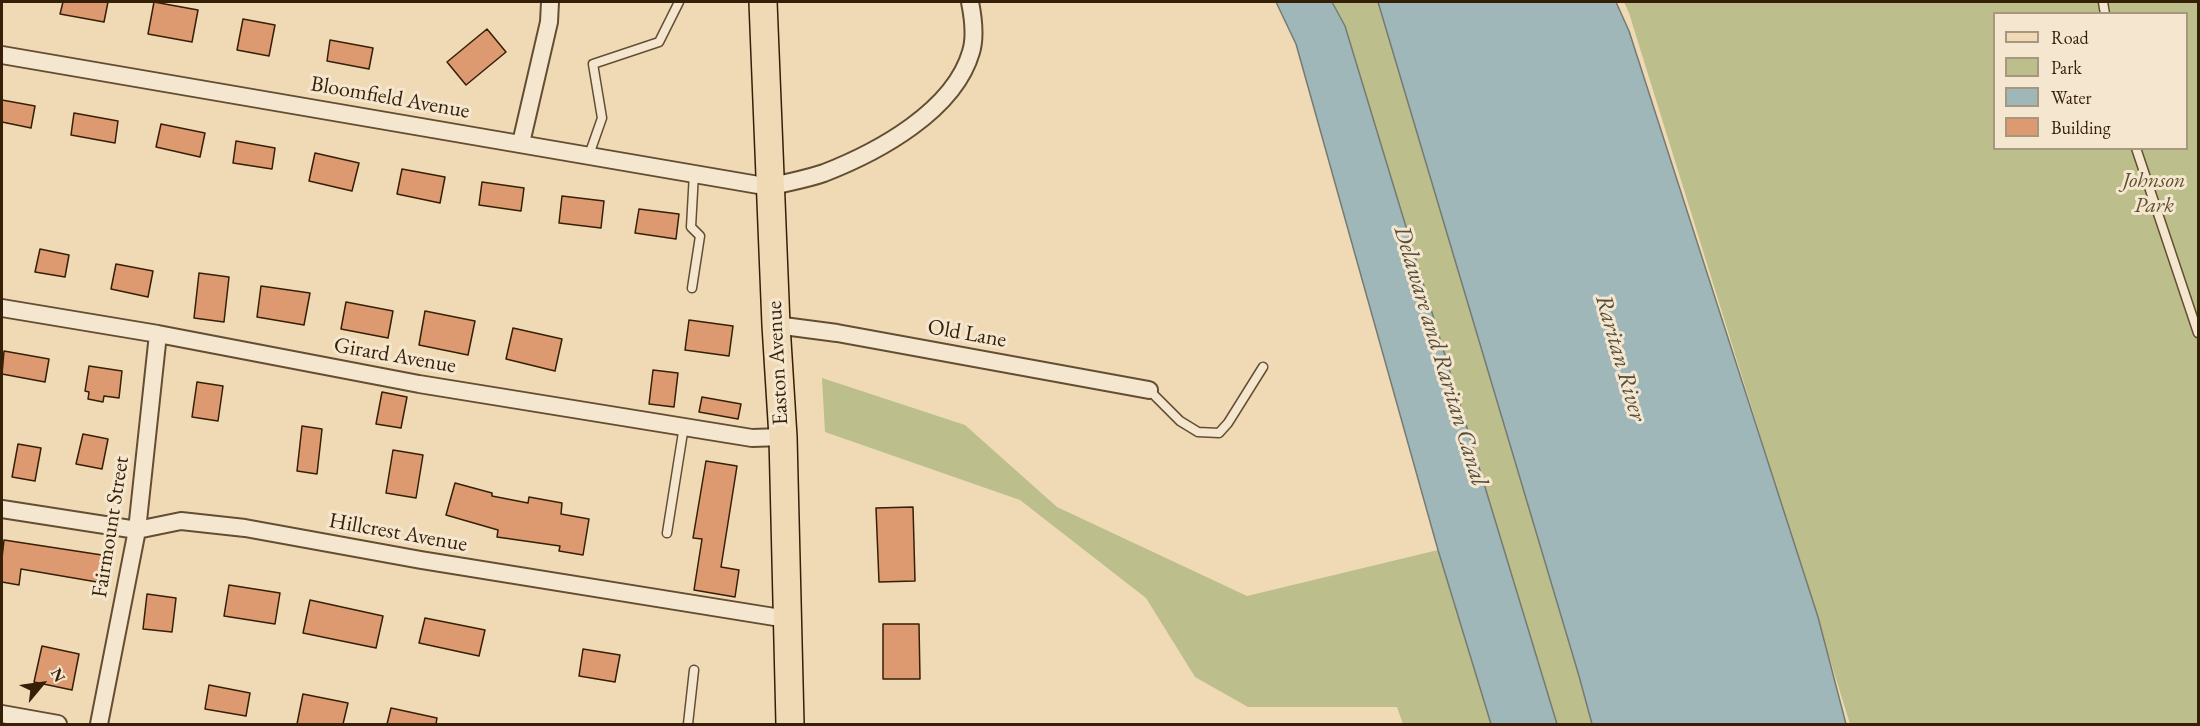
<!DOCTYPE html>
<style>
body{margin:0}
#map{position:relative;width:2200px;height:726px;overflow:hidden;background:#efdab5;font-family:"EB Garamond",serif}
canvas{display:block}
.frame{position:absolute;inset:0;border:3px solid #351f07;pointer-events:none}
.legend{position:absolute;left:1993px;top:12px;width:195px;height:138px;box-sizing:border-box;background:#f5e7cf;border:2px solid #a8977f;margin:0;padding:8px 10px;list-style:none;font-size:18px;color:#351f07}
.legend li{display:flex;align-items:center;gap:12px;height:30px}
.legend b{width:30px;border:2px solid #a8977f}
.north{position:absolute;left:12px;top:654px;width:60px;height:60px;-webkit-text-stroke:4px #f5e7cf;paint-order:stroke;rotate:61deg;font-size:16px;font-weight:700;line-height:24px;text-align:center;color:#351f07}
.north::after{content:'';display:block;margin:auto;width:21px;height:27px;background:#351f07;clip-path:polygon(50% 0,100% 100%,50% 72%,0 100%)}
</style>
<div id="map">
<canvas width="2200" height="726"></canvas>
<div class="frame"></div>
<ul class="legend">
<li><b style="height:8px;background:#efdab5"></b>Road</li>
<li><b style="height:16px;background:#bcbe8b"></b>Park</li>
<li><b style="height:16px;background:#a0b7b9"></b>Water</li>
<li><b style="height:16px;background:#dd9a70"></b>Building</li>
</ul>
<div class="north">N</div>
</div>
<script>
const ctx = document.querySelector('canvas').getContext('2d');
ctx.lineJoin = 'round';
function fill(path, color) { ctx.fillStyle = color; ctx.fill(path, 'evenodd'); }
function trace(path, color, width, dash) { ctx.strokeStyle = color; ctx.lineWidth = width; ctx.lineCap = dash ? 'butt' : 'round'; ctx.setLineDash(dash || []); ctx.stroke(path); }
function label(font, color, halo, rows, align = 'center') {
  ctx.font = font + ' "EB Garamond",serif'; ctx.lineWidth = 6; ctx.setLineDash([]); ctx.textBaseline = 'middle'; ctx.strokeStyle = halo; ctx.fillStyle = color; for (const [text, x, y, turn = 0] of rows) {
    ctx.save(); ctx.translate(x, y); ctx.rotate((+turn || 0) * Math.PI / 180); ctx.textAlign = isNaN(turn) ? turn : align; if (halo) ctx.strokeText(text, 0, 0); ctx.fillText(text, 0, 0); ctx.restore();
  }
}
fill(new Path2D(`
 M1332 2H1378L1381 8 1579 676 1592 724H1557L1345 26Z
 M1624 2H2198V724H1850L1629 13ZM1994 14H2186V148H1994Z
 M822 378 965 425 1057 507 1247 596 1438 550 1491 724H1403L1397 707H1248L1195 677 1146 598 1020 500 825 432Z`), '#bcbe8b');
const water = new Path2D(`
 M1276 2H1332L1345 26 1557 724H1491L1438 550 1296 44Z
 M1378 2H1616L1629 31 1818 617 1846 724H1592L1579 676Z`);
fill(water, '#a0b7b9');
trace(water, '#757a72', 1.5);
const building = new Path2D(`
 M63 2H108L104 22 60 14Z
 M154 2 198 10 192 42 148 34Z
 M243 19 275 25 269 56 237 50Z
 M487 29 506 52 466 85 447 62Z
 M330 40 373 48 369 69 327 61Z
 M2 100 35 106 31 128 2 122Z
 M74 113 118 121 115 143 71 135Z
 M161 124 205 133 200 157 156 147Z
 M236 141 275 148 272 169 233 163Z
 M315 153 359 163 352 191 309 181Z
 M402 169 445 177 440 203 397 194Z
 M482 182 524 188 521 211 479 205Z
 M562 196 604 201 601 228 559 223Z
 M639 209 679 214 676 239 635 233Z
 M40 249 69 255 65 277 35 272Z
 M116 264 153 271 148 297 111 289Z
 M199 273 229 277 224 322 194 318Z
 M261 286 310 293 304 325 257 317Z
 M346 302 393 311 388 338 341 329Z
 M425 311 475 321 468 355 419 345Z
 M689 320 733 326 729 356 685 350Z
 M513 328 562 339 555 371 506 359Z
 M4 351 49 359 45 382 2 374Z
 M89 366 122 371 119 398 104 396 103 402 88 399 89 392 85 391Z
 M653 370 678 373 674 407 649 404Z
 M197 382 223 386 218 421 192 417Z
 M382 392 407 397 401 428 376 424Z
 M702 397 741 404 738 419 699 412Z
 M302 426 322 429 317 474 297 471Z
 M83 434 108 439 102 469 76 464Z
 M18 444 41 448 35 481 12 477Z
 M393 450 423 455 416 498 386 493Z
 M706 461 737 466 721 567 739 570 735 597 694 590 702 539 693 538Z
 M455 483 492 493V496L528 503 529 497 562 503 561 514 589 519 583 555 559 551 560 546 497 537 498 530 446 515Z
 M913 507 915 581 879 582 876 508Z
 M4 540 102 555 97 582 21 569 19 585 2 582V558Z
 M229 585 280 593 275 624 224 616Z
 M147 594 176 598 172 632 143 629Z
 M310 600 383 616 376 648 303 633Z
 M425 618 485 630 479 656 419 643Z
 M883 624H919L920 679H883Z
 M42 646 79 654 72 690 34 682Z
 M583 649 620 655 615 682 579 676Z
 M209 685 250 693 246 716 205 709Z
 M303 694 348 703 343 724H297Z
 M391 708 437 718 436 724H387Z`);
fill(building, '#dd9a70');
trace(building, '#351f07', 1.5);
const lane = new Path2D(`
 M2103 2 2105 14
 M2136 148 2198 333
 M589 155 602 118 593 64 659 42 679 2
 M692 288 700 236 691 227 694 173
 M1149 390 1180 421 1198 432 1219 433 1228 423 1263 367
 M667 533 684 426
 M688 724 694 670`);
const street = new Path2D(`
 M2 55 770 187C788 182 807 179 824 173 878 152 954 111 971 52 976 36 973 17 970 2
 M521 143 549 22 550 2
 M2 308 158 334 419 384 752 438 783 437
 M776 325 837 333 1149 390
 M2 509 137 530 181 521 245 528 421 560 787 619
 M2 714 58 724
 M99 724 137 530 158 334`);
const primary = new Path2D(`
 M763 2 776 325 783 437 790 724`);
trace(lane, '#644e32', 11);
trace(street, '#644e32', 20);
trace(primary, '#351f07', 30);
trace(lane, '#f5e7cf', 8);
trace(street, '#f5e7cf', 16);
trace(primary, '#efdab5', 27);
label('22px', '#351f07', '#f5e7cf', [
 ["Bloomfield Avenue",390,98,10],
 ["Old Lane",967,334,10],
 ["Girard Avenue",395,356,10],
 ["Easton Avenue",778,363,-93],
 ["Fairmount Street",111,527,-81],
 ["Hillcrest Avenue",398,533,10]
]);
label('italic 22px', '#5e4f2f', '#f5e7cf', [
 ["Johnson",2154,181],
 ["Park",2154,206]
]);
label('italic 24px', '#554d3c', '#f5e7cf', [
 ["Delaware and Raritan Canal",1440,356,73],
 ["Raritan River",1620,358,74]
]);
</script>
